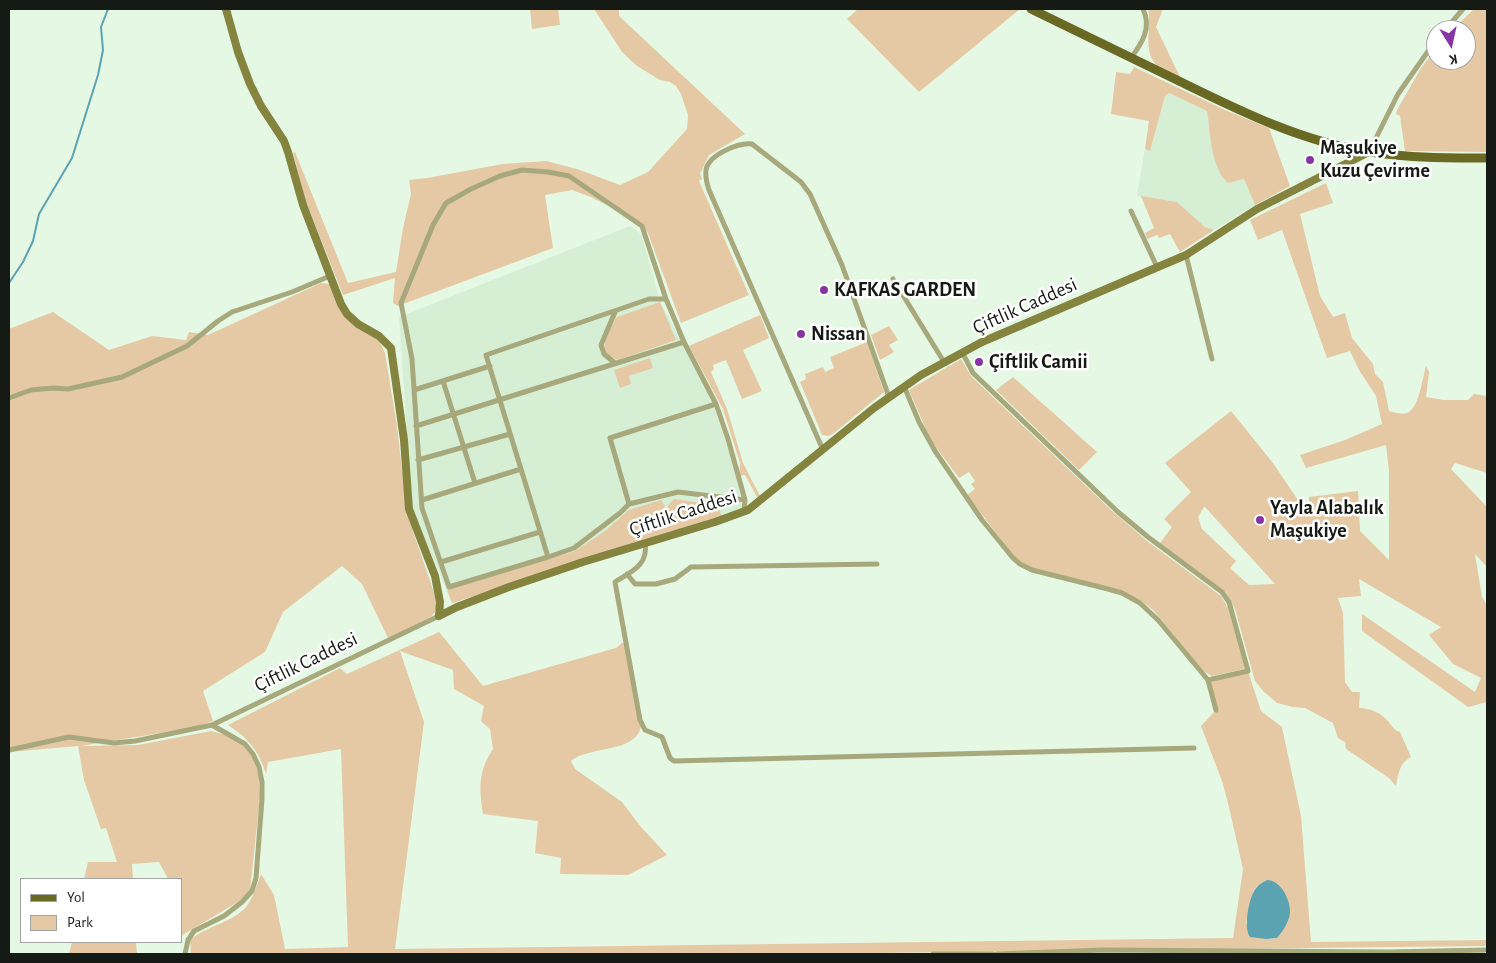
<!DOCTYPE html>
<meta charset="utf-8">
<style>
body{margin:0}
#map{position:relative;width:1496px;height:963px;overflow:hidden;background:#e5f8e4;font-family:"Alegreya Sans",sans-serif}
canvas{display:block}
.frame{position:absolute;inset:0;border:10px solid #151b14;pointer-events:none}
.legend{position:absolute;left:20px;top:878px;width:162px;height:65px;box-sizing:border-box;background:#fff;border:1px solid #a1a4a1;margin:0;padding:6px 9px;list-style:none;font-size:15px;color:#151b14}
.legend li{display:flex;align-items:center;gap:10px;height:25px}
.legend b{width:25px;border:1px solid #a1a4a1}
.north{position:absolute;left:1426px;top:20px;width:50px;height:50px;box-sizing:border-box;background:#fff;border:1px solid #a1a4a1;border-radius:50%;rotate:170deg;font-size:14px;font-weight:700;line-height:20px;text-align:center;color:#151b14}
.north::after{content:'';display:block;margin:auto;width:18px;height:22px;background:#8634a4;clip-path:polygon(50% 0,100% 100%,50% 72%,0 100%)}
</style>
<div id="map">
<canvas width="1496" height="963"></canvas>
<div class="frame"></div>
<ul class="legend">
<li><b style="height:6px;background:#696923"></b>Yol</li>
<li><b style="height:14px;background:#e5c9a5"></b>Park</li>
</ul>
<div class="north">K</div>
</div>
<script>
const ctx = document.querySelector('canvas').getContext('2d');
ctx.lineJoin = 'round';
function fill(path, color) { ctx.fillStyle = color; ctx.fill(path, 'evenodd'); }
function trace(path, color, width, dash) { ctx.strokeStyle = color; ctx.lineWidth = width; ctx.lineCap = dash ? 'butt' : 'round'; ctx.setLineDash(dash || []); ctx.stroke(path); }
function label(font, color, halo, rows, align = 'center') {
  ctx.font = font + ' "Alegreya Sans",sans-serif'; ctx.lineWidth = 5; ctx.setLineDash([]); ctx.textBaseline = 'middle'; ctx.strokeStyle = halo; ctx.fillStyle = color; for (const [text, x, y, turn = 0] of rows) {
    ctx.save(); ctx.translate(x, y); ctx.rotate((+turn || 0) * Math.PI / 180); ctx.textAlign = isNaN(turn) ? turn : align; if (halo) ctx.strokeText(text, 0, 0); ctx.fillText(text, 0, 0); ctx.restore();
  }
}
fill(new Path2D(`
 M1169 93 1207 111 1213 150 1218 168 1228 183 1244 179 1255 205 1214 230 1205 227 1177 202 1137 196 1145 149 1150 151 1165 96Z
 M630 226 641 234 661 304 708 389 732 461 743 498V509L452 603 412 508 399 317Z`), '#d6eed4');
fill(new Path2D(`
 M530 9H558L560 25 532 29Z
 M594 9H619V16L745 134 709 155 700 174 702 179 699 181 749 295 681 323 648 233 640 222 591 197 572 190 545 195 553 248 398 306 393 303 395 278 343 295 305 199 293 153 295 152 348 283 396 272 403 228 411 194 409 180 427 178 503 164 546 161 577 169 620 185 648 172 687 129 688 115 681 94 676 86 670 82 660 80 637 66 622 52Z
 M858 9H1020L919 92 847 19Z
 M1148 9H1163L1156 27 1181 79C1174 75 1163 71 1157 66 1142 51 1152 27 1148 9Z
 M1474 9H1487V152L1405 151 1400 116 1396 114 1397 110 1421 68 1436 48V60H1466V30H1452Z
 M1134 67 1225 110 1269 128 1290 186 1255 205 1244 179 1228 183C1210 166 1211 133 1207 111L1169 93 1165 96 1150 151 1145 149 1149 121 1111 114 1116 72 1130 74Z
 M1326 183 1333 203 1300 214 1320 296 1333 317 1345 313 1352 338 1373 364 1375 374 1383 382 1389 411C1395 413 1404 415 1409 412 1419 406 1423 377 1426 366L1429 372 1426 397 1443 400H1468L1474 394 1487 396V473L1455 463 1451 469 1487 507V567L1475 554 1482 597 1487 606V702L1468 707 1362 631V614L1475 692 1481 678 1453 664 1429 635 1441 627 1359 579 1361 596 1338 598 1343 613 1345 682 1352 692H1360L1359 708C1370 708 1381 713 1388 721 1392 726 1394 730 1400 732L1411 757C1399 764 1399 772 1396 786L1389 778 1346 749 1345 742 1338 738 1333 723 1305 708 1293 707 1277 703 1263 691 1255 681 1235 609 1226 592 1160 543 1172 527 1164 519 1191 492 1165 463 1231 411 1273 463 1302 506H1309V497L1358 491 1360 531 1389 560V471L1386 445 1306 468 1300 455 1345 440 1382 424 1376 396 1359 370 1350 351 1327 358 1282 230 1258 240 1250 220ZM1204 507H1205L1275 584 1249 585 1230 568 1236 561 1202 529 1198 517Z
 M1141 196 1177 202 1205 227 1214 230 1180 252 1170 234 1159 238 1157 235 1147 239 1145 233 1154 228Z
 M321 283 330 284 344 315 379 340 385 353 397 426 407 514 437 601 436 610 432 616 389 640 362 584 342 566 283 612 265 652 203 691 213 721 197 727 81 746 138 745 211 731 226 735 247 748 255 763 259 778 260 797 250 890 241 900 181 936V879H168L159 862 132 864 133 879H84L88 862H117L106 828 101 829 84 780 78 746 9 752V329L53 312 109 350 152 336 186 340 189 332 208 335Z
 M660 302 676 340 618 360 606 354 604 348 605 342 611 327 617 317Z
 M760 315 769 338 743 350 762 391 742 399 726 360 713 365 714 369 711 372 727 409 743 463 760 496 757 497 745 475 739 476 740 463 723 409 689 346Z
 M889 326 898 340 889 345 894 352 880 360 871 335Z
 M867 342 884 392 834 433 829 436 822 435 800 382 806 379 805 374 823 367 825 372 834 368 830 357Z
 M650 358 653 368 629 376 631 384 620 388 614 370Z
 M961 359 971 376 1111 510 1147 541 1221 596 1228 608 1245 669 1212 676 1203 671 1154 611 1143 602 1120 591 1032 568 1016 559 967 495 975 489 971 484 975 481 969 472 959 478 930 439 909 390Z
 M1013 377 1097 452 1079 470 996 390Z
 M674 499 709 504 718 508 723 518 452 603 447 590 575 551 605 531 629 510 661 500 666 508Z
 M439 632 483 686 616 648 622 643H628L642 723C641 727 640 731 638 734 626 752 588 747 571 761L575 769 622 802 641 827 667 855 628 875 560 874 561 858 535 853 538 821 483 814C479 787 478 772 493 749L490 729 481 721 484 706 454 689 453 670 400 651 424 722 395 949 1233 938 1243 869 1228 803 1222 781 1201 726 1216 710 1208 680 1248 671 1261 711 1282 727 1301 816 1311 942 1487 940V946L789 954H191L190 940 194 937C209 926 234 921 246 907 253 898 257 885 261 874L274 895 285 949 348 947 341 749 268 762 266 774C259 751 248 738 228 725L340 668 347 674ZM1267 880 1274 882 1282 890 1275 939 1250 937 1246 922 1254 890 1257 886Z
 M72 942H136L137 954H69Z`), '#e5c9a5');
fill(new Path2D(`
 M1267 880C1281 880 1291 901 1290 913 1289 922 1283 931 1277 938L1266 939 1250 937C1243 928 1249 895 1257 887 1259 884 1264 882 1267 880Z`), '#5ca3b2');
trace(new Path2D(`
 M9 283 23 262 33 241 39 214 72 158 98 75 103 50 101 27 108 9`), '#5ca3b2', 2);
trace(new Path2D(`
 M1445 30 1463 9
 M1131 58C1142 43 1152 28 1143 9
 M1369 152 1398 94 1436 40
 M1131 211 1157 267
 M1186 255 1212 359
 M893 279 944 362
 M962 352 973 373 1118 512 1148 537 1222 592 1229 602 1248 671 1208 680
 M615 363 604 354 601 345 615 312
 M443 381 475 483
 M904 386 919 422 935 451 982 520 1013 558 1020 564 1032 570 1108 589 1122 593 1140 603 1158 620 1208 680 1216 710
 M414 390 490 366
 M9 398 31 390 53 388 68 389 122 377 187 346 218 321 232 312 292 292 330 276
 M416 426 684 342
 M823 450 709 190C707 184 705 177 706 170 708 155 739 142 752 144L801 182 810 194 842 265 889 397
 M418 460 510 434
 M422 500 521 469
 M629 504 610 438 716 404
 M744 512 745 500 728 439 716 404 684 342 666 299H649L486 355 548 557 574 548 620 513 629 504 678 492 745 500
 M645 543C649 565 631 572 615 582L640 720 645 730 662 737 670 758 674 761 1194 748
 M548 557 449 587 422 508 412 359 401 303 433 225 446 203 471 189 500 176 522 170 548 172 569 176 642 226 666 299
 M441 562 540 532
 M627 574 635 584H656L675 579 691 567 877 564
 M9 750 69 737 114 743 135 741 212 725 439 616
 M185 954 188 940 194 931 224 916 242 902 252 891 256 878 262 799V782L259 767 253 754 245 744 212 725
 M933 954H993
 M997 954 1104 950 1388 952 1487 950`), '#a7a87c', 5);
trace(new Path2D(`
 M226 9 238 52 250 84 261 106 284 141 288 152 303 205 341 304 347 314 358 324 379 336 391 348 404 440 409 509 435 576 440 602 439 616
 M439 616 457 607 509 587 583 562 715 522 748 510 874 408 921 375 982 342 1186 255 1257 209 1369 152`), '#84843f', 8);
trace(new Path2D(`
 M1031 9C1081 33 1131 58 1181 82 1242 112 1303 142 1370 152 1409 158 1448 158 1487 158`), '#696923', 9);
for (const [x, y, r, color] of [
 [1310,160,5,"#8634a4"],
 [824,290,5,"#8634a4"],
 [801,334,5,"#8634a4"],
 [979,362,5,"#8634a4"],
 [1260,520,5,"#8634a4"]
]) { const dot = new Path2D(); dot.arc(x, y, r, 0, 2 * Math.PI); ctx.fillStyle = color; ctx.fill(dot); trace(dot, '#fff', 2); }
label('bold 20px', '#151b14', '#fff', [
 ["Maşukiye",1320,148],
 ["Kuzu Çevirme",1320,171],
 ["KAFKAS GARDEN",834,290],
 ["Nissan",811,334],
 ["Çiftlik Camii",989,362],
 ["Yayla Alabalık",1270,508],
 ["Maşukiye",1270,531]
], 'left');
label('20px', '#151b14', '#fff', [
 ["Çiftlik Caddesi",1025,306,-24],
 ["Çiftlik Caddesi",683,513,-18],
 ["Çiftlik Caddesi",306,662,-26]
]);
</script>
